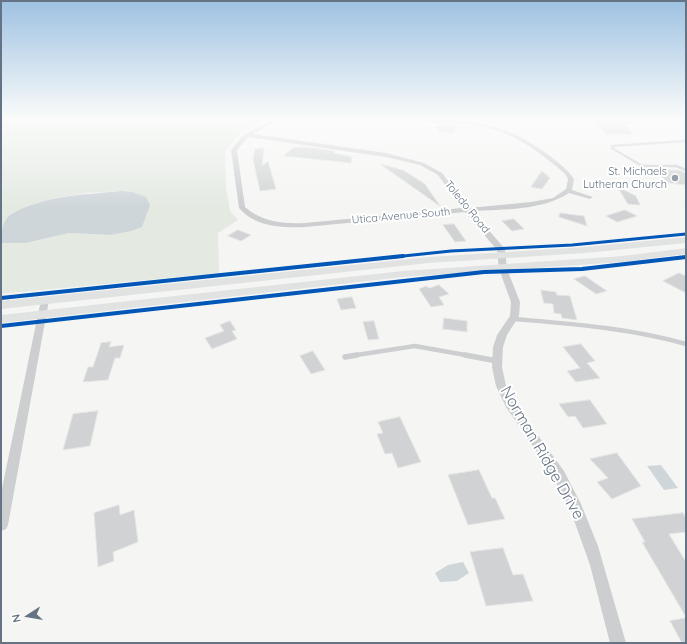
<!DOCTYPE html>
<style>
body{margin:0}
#map{position:relative;width:687px;height:644px;overflow:hidden;background:#f5f6f4;font-family:Quicksand,sans-serif}
canvas{display:block}
.frame{position:absolute;inset:0;border:2px solid #657485;pointer-events:none}
.north{position:absolute;left:8px;top:596px;width:40px;height:40px;-webkit-text-stroke:3px #fff;paint-order:stroke;rotate:258deg;font-size:11px;font-weight:700;line-height:16px;text-align:center;color:#657485}
.north::after{content:'';display:block;margin:auto;width:14px;height:18px;background:#657485;clip-path:polygon(50% 0,100% 100%,50% 72%,0 100%)}
</style>
<div id="map">
<canvas width="687" height="644"></canvas>
<div class="frame"></div>
<div class="north">N</div>
</div>
<script>
const ctx = document.querySelector('canvas').getContext('2d');
ctx.lineJoin = 'round';
function fill(path, color) { ctx.fillStyle = color; ctx.fill(path, 'evenodd'); }
function trace(path, color, width, dash) { ctx.strokeStyle = color; ctx.lineWidth = width; ctx.lineCap = dash ? 'butt' : 'round'; ctx.setLineDash(dash || []); ctx.stroke(path); }
function label(font, color, halo, rows, align = 'center') {
  ctx.font = font + ' Quicksand,sans-serif'; ctx.lineWidth = 4; ctx.setLineDash([]); ctx.textBaseline = 'middle'; ctx.strokeStyle = halo; ctx.fillStyle = color; for (const [text, x, y, turn = 0] of rows) {
    ctx.save(); ctx.translate(x, y); ctx.rotate((+turn || 0) * Math.PI / 180); ctx.textAlign = isNaN(turn) ? turn : align; if (halo) ctx.strokeText(text, 0, 0); ctx.fillText(text, 0, 0); ctx.restore();
  }
}
fill(new Path2D(`
 M1 118H271L241 132 225 151 226 187 230 211 238 220 218 233 219 273 1 294V243H26L69 233 110 235 121 191 87 193 56 198 33 204 10 216 1 230Z`), '#e4e9e2');
fill(new Path2D(`
 M121 191 132 192 146 197 150 205 142 227 131 231 110 235 69 233 26 243H1C1 234 2 221 10 215 43 195 83 195 121 191Z
 M661 465 678 488 664 490 647 466Z
 M463 562 469 573 457 581 440 582 435 573 448 565Z`), '#cfd6da');
const building = new Path2D(`
 M592 118 608 122 611 120 609 118H637L625 125 634 134H606Z
 M438 125H457L454 133 438 131Z
 M294 147H306L334 151V153L352 157 351 163 284 156Z
 M264 148 262 166 268 161 276 189 260 191 253 159 255 149Z
 M380 164 403 170 425 184 440 206Z
 M654 170H680L686 173V185L669 183Z
 M542 171 550 178 542 189 531 187Z
 M618 187 636 196 640 205 628 204Z
 M625 210 637 216 617 222 606 216Z
 M560 213 584 216 587 226 559 217Z
 M514 219 524 229 512 231 502 221Z
 M454 224 466 241 455 242 443 225Z
 M238 230 251 235 241 241 228 236Z
 M679 273 686 276V293L663 281Z
 M585 276 607 291 596 294 574 279Z
 M439 285 449 294 439 297 444 305 431 307 419 289 426 286 429 288Z
 M541 290 556 292 557 295 570 296 577 320 562 318 561 314 554 313 553 304 544 303Z
 M352 297 356 308 341 310 337 299Z
 M444 318 467 321V332L443 329Z
 M230 321 236 330 232 331 237 339 212 349 205 338 224 331 220 325Z
 M374 321 379 339 368 340 363 322Z
 M111 342 109 347 124 345 120 358H115L108 380 83 382 88 367H93L101 343Z
 M581 344 595 361 587 363 600 378 576 382 567 371 580 368 563 347Z
 M313 351 325 370 311 374 300 356Z
 M590 400 607 424 583 428 575 416 568 417 559 404Z
 M98 411 90 446 63 450 73 414Z
 M400 417 421 462 398 468 392 453 385 454 377 434 383 433 378 422Z
 M617 453 641 486 612 499 597 482 608 478 590 459Z
 M479 470 492 498H495L505 519 468 525 448 475Z
 M119 505 120 515 134 510 138 542 113 552 114 561 98 567 94 513Z
 M683 513 686 518V532L669 534 686 562V617L642 542H645L632 519Z
 M503 548 513 575 523 574 533 601 486 606 470 552Z
 M686 618V643H682L670 621Z`);
fill(building, '#d1d2d3');
trace(building, '#e4e5e4', 1);
trace(new Path2D(`
 M686 141 612 146V148L642 166H676L686 170`), '#cdcecf', 2.5);
trace(new Path2D(`
 M514 319C572 324 630 328 686 344
 M350 356 415 346 471 356`), '#cdcecf', 4.5);
trace(new Path2D(`
 M465 355 497 361
 M345 357 357 355`), '#cdcecf', 5.5);
fill(new Path2D(`
 M276 118H281L253 134 386 153 424 163 442 173 469 208 531 202 553 198 566 189 568 179 565 174C537 149 507 128 468 124 454 123 428 125 417 118 426 118 435 119 444 120 485 122 514 129 547 154 557 161 567 169 574 179L572 190 593 197 590 199 569 193C541 211 503 209 472 211L505 249 507 269 520 302 519 316 507 335 503 347 502 367 506 386 517 407 564 471 581 504 598 546 626 643H610L590 565 570 509 550 471 506 407 496 386 492 367 493 347 497 335 510 316 511 302 499 269 497 250 465 212 305 227C282 228 255 227 239 208L231 150 242 136ZM248 137 386 157 420 165 438 175 462 208 305 223C283 224 262 222 245 207L237 150Z
 M598 118H605L610 120 608 121Z
 M45 297 49 300 8 525 6 529 1 531V493L41 300Z`), '#cdcecf');
fill(new Path2D(`
 M686 237V243L585 253 429 263 1 309V301L429 257 585 247Z
 M686 248V254L623 262 403 277 1 323V315L403 271 623 256Z`), '#e1e2e2');
trace(new Path2D(`
 M394 257 451 251 572 245 686 234`), '#0057b8', 3);
trace(new Path2D(`
 M1 298 403 256
 M1 326 484 272 582 269 686 257`), '#0057b8', 4);
const sky = ctx.createLinearGradient(0, 0, 0, 208);
sky.addColorStop(0, '#9ec2e2');
sky.addColorStop(0.57, '#fafbfa');
sky.addColorStop(1, '#fafbfa00');
ctx.fillStyle = sky;
ctx.fillRect(0, 0, 687, 208);
for (const [x, y, r, color] of [
 [675,178,4,"#97a2ac"]
]) { const dot = new Path2D(); dot.arc(x, y, r, 0, 2 * Math.PI); ctx.fillStyle = color; ctx.fill(dot); trace(dot, '#fff', 1.5); }
label('11px', '#657485', '#fff', [
 ["St. Michaels",667,172],
 ["Lutheran Church",667,185]
], 'right');
label('11px', '#657485', '#fff', [
 ["Toledo Road",467,207,51],
 ["Utica Avenue South",401,216,-5]
]);
label('16px', '#657485', '#fff', [
 ["Norman Ridge Drive",542,453,60]
]);
</script>
